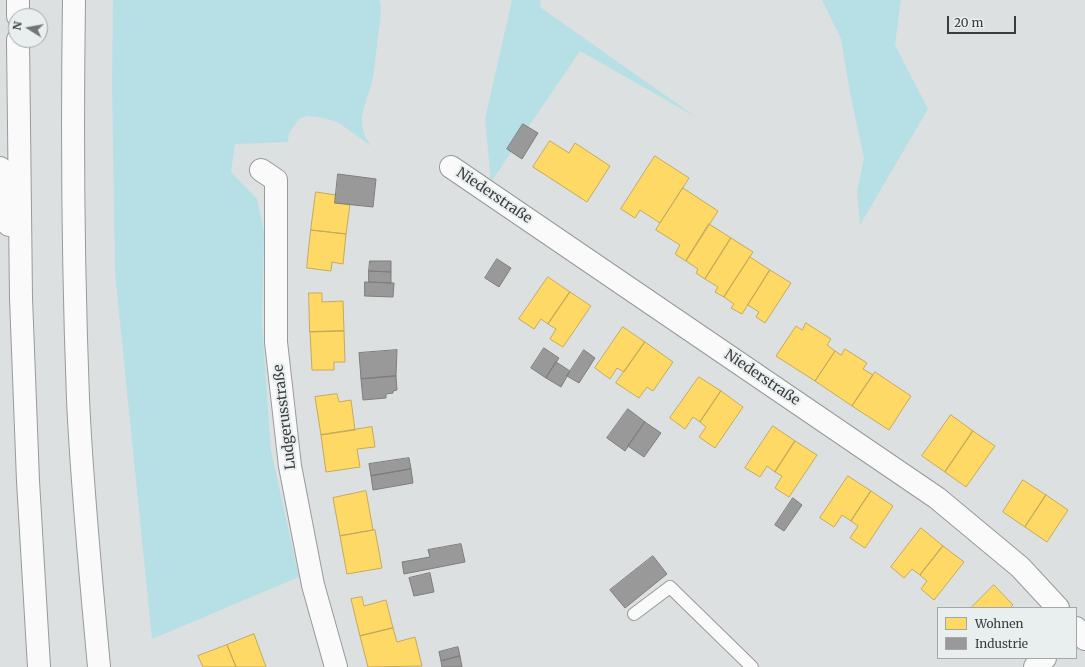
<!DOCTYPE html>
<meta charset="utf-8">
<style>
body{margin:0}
#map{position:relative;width:1085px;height:667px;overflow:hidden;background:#dde0e0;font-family:Merriweather,serif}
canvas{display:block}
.legend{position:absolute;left:937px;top:607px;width:140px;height:52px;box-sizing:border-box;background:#e9eeef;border:1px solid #a3a7a8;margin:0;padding:5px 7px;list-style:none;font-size:12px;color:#3b3d3d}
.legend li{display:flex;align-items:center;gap:8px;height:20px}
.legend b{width:20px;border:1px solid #a3a7a8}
.north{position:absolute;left:8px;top:8px;width:40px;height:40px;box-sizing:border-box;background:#e9eeef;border:1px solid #a3a7a8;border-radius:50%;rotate:281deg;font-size:11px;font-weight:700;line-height:16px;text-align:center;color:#3b3d3d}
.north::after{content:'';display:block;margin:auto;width:14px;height:18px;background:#747676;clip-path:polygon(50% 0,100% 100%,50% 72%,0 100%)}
.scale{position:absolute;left:947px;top:16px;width:69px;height:18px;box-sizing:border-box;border:2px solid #3b3d3d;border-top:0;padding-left:5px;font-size:12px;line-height:14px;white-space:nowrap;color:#3b3d3d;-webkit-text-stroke:3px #e9eeef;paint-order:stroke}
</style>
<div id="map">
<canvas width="1085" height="667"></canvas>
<ul class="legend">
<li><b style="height:11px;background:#ffd966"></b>Wohnen</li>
<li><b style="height:11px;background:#999"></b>Industrie</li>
</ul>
<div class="north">N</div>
<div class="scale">20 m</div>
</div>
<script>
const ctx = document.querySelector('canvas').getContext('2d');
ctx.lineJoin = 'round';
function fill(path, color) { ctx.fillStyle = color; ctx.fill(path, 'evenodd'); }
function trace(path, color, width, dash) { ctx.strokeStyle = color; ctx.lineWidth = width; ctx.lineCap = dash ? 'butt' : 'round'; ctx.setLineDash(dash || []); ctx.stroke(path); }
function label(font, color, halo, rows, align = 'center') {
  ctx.font = font + ' Merriweather,serif'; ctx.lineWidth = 4; ctx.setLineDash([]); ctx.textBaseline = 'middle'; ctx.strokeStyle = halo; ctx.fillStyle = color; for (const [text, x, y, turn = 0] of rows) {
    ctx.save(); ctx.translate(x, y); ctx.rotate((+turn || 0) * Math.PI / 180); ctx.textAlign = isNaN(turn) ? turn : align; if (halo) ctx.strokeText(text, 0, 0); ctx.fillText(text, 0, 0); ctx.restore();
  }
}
fill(new Path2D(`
 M113 0H380C383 16 378 30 377 46 375 58 375 70 372 82 365 108 354 122 371 146L339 123 324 118 307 116 299 119 289 133 288 142 235 144 231 172 257 199 264 232 262 323 271 451 299 577 152 639 115 273 112 82Z
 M512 0H541L540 7 696 117 580 51 491 182 485 119Z
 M822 0H901L895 45 928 109 860 225 857 191 864 158 850 93 841 39Z`), '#b6e0e5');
const homes = new Path2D(`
 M550 141 569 153 575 143 610 166 587 202 533 167Z
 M655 156 689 178 660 223 640 210 635 218 621 209Z
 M683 188 718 211 686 261 675 254 680 245 656 230Z
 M316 192 336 195 335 203 350 204 346 234 311 230Z
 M709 224 731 238 705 279 696 273 698 269 686 261Z
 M311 230 346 234 343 264 332 262 331 271 307 268Z
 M731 238 753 252 724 297 715 292 718 287 705 279Z
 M750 257 770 270 742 314 731 308 734 304 724 297Z
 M770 270 791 283 765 323 756 317 759 312 748 305Z
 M548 277 570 292 548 324 541 319 534 329 519 319Z
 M570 292 591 306 563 347 550 339 556 329 548 324Z
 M309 293H322V302L343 301 344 331 310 332Z
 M806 323 831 339 827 345 835 351 815 381 776 356 796 326 802 330Z
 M623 327 645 342 624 372 617 368 610 379 595 368Z
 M344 331 345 362H334V370H312L310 332Z
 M645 342 673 362 653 391 647 387 639 398 616 383Z
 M845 349 867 363 863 369 873 375 852 406 815 381 835 351 841 355Z
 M875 372 911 396 889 430 852 406Z
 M699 377 721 391 700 422 693 417 685 429 670 418Z
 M721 391 743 407 715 448 699 437 706 427 700 422Z
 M337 394 339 402 351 400 355 430 321 435 315 397Z
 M951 415 973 431 945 472 922 456Z
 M773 426 795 441 775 472 767 466 760 477 745 468Z
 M372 427 375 447 357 449 360 467 326 472 321 435Z
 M973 431 995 446 966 487 945 472Z
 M795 441 817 455 789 497 775 488 782 476 775 472Z
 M848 476 871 491 851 521 842 515 834 527 820 518Z
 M1023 480 1046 495 1025 527 1003 512Z
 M366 491 373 530 340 536 333 498Z
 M871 491 893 506 865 548 850 538 858 526 851 521Z
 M1046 495 1068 510 1047 542 1025 527Z
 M921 528 943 546 920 575 912 569 904 578 891 567Z
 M375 530 382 568 347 574 340 536Z
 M943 546 964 562 934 600 921 589 927 581 920 575Z
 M994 585 1013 605 1010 608H971Z
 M362 597 364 606 386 600 393 628 360 636 351 599Z
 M393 628 397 642 415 637 422 666 368 667 360 636Z
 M254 634 266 667H236L227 645Z
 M227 645 236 667H203L198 656Z`);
fill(homes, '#ffd966');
trace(homes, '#c4aa5a', 1);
const industry = new Path2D(`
 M523 124 538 133 522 159 507 149Z
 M338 174 376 179 373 207 335 203Z
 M497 259 511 268 499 287 485 278Z
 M370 261H391V272L369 271Z
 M369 271 391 272V283L369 282Z
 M365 282 394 283 393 297 365 296Z
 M544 348 559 358 546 378 531 368Z
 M397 350 396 376 361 379 359 353Z
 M584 350 595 358 579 383 567 376Z
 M556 362 570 371 561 387 546 378Z
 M396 376 397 390 393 391V393L386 394V398L363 400 361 379Z
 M628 409 645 422 625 451 607 438Z
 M645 422 661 433 644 457 628 446Z
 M409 458 411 469 371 476 369 464Z
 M411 469 413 483 373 490 371 476Z
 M793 498 802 505 784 531 775 525Z
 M461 544 465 562 404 574 402 562 430 557 428 550Z
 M653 556 667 574 625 608 610 590Z
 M430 573 434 592 414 596 409 578Z
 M458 647 460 656 441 661 439 652Z
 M460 656 462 667H442L441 661Z`);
fill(industry, '#999');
trace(industry, '#7d7d7d', 1);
const service = new Path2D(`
 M634 614 670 587 752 667`);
const minor = new Path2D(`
 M451 167 937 498 1020 567 1058 608
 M261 170 276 180V342L290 466 313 585 336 667
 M1076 628 1085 639
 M1035 667 1045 658`);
const motorway = new Path2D(`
 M18 0V16
 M74 0C72 133 73 266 78 399 82 489 91 578 99 667
 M18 40 21 298 28 481 39 667
 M0 168 9 225`);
trace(service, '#989a9a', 14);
trace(minor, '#989a9a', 24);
trace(motorway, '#989a9a', 24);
trace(service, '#fafafa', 12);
trace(minor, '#fafafa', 22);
trace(motorway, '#fafafa', 22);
label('14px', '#3b3d3d', '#e9eeef', [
 ["Niederstraße",494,196,34],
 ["Niederstraße",762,378,34],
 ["Ludgerusstraße",285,417,-97]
]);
</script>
